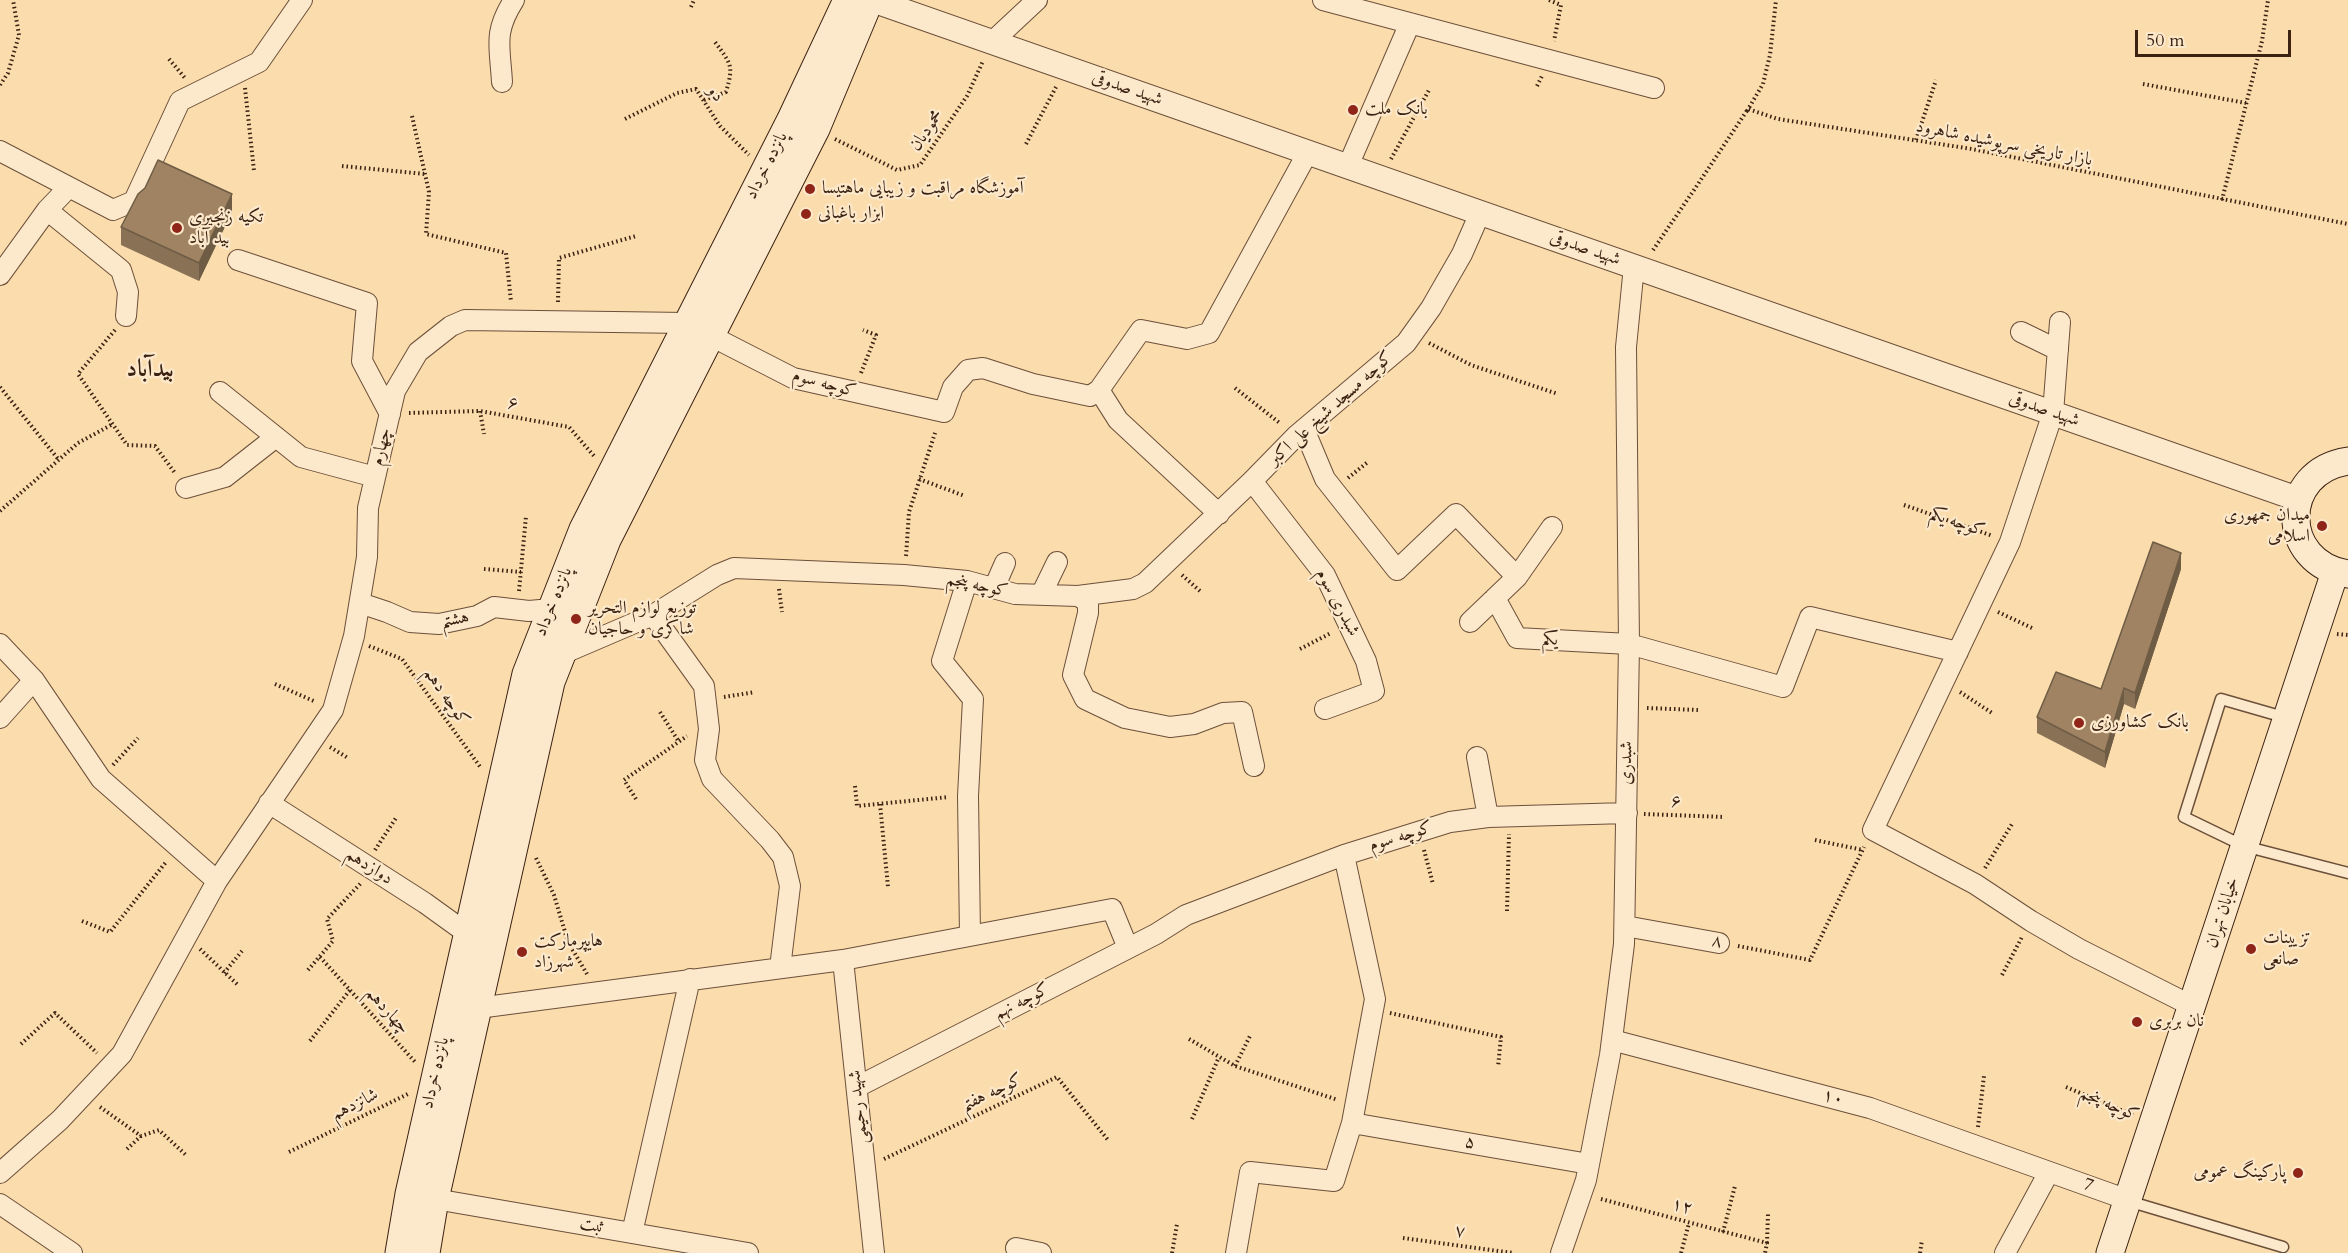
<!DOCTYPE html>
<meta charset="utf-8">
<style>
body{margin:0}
#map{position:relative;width:2348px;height:1253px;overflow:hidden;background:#fadcad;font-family:Cardo,serif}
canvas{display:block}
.scale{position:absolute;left:2135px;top:30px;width:156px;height:27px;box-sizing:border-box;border:3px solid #3c2213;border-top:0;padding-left:8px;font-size:18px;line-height:21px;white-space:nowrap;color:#3c2213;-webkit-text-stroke:4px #fce8ca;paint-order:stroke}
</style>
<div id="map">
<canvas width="2348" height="1253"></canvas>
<div class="scale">50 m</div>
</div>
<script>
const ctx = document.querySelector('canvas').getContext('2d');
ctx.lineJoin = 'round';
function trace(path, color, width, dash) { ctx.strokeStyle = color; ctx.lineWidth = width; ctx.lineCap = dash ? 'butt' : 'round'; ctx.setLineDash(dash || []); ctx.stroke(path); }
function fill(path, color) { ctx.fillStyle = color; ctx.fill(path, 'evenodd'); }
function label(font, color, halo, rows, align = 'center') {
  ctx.font = font + ' Cardo,Amiri,serif'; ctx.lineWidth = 4.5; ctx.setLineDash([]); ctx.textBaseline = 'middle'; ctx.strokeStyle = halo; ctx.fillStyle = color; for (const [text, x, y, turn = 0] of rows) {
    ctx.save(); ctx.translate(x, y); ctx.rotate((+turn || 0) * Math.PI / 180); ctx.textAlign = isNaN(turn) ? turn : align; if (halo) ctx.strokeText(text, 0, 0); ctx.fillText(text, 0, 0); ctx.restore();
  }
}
const service = new Path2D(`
 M2287 718 2221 699 2184 817 2244 846 2348 873
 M2128 1201 2283 1247`);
const minor = new Path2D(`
 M1323 0 1654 88
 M992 42 1037 0
 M502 82C500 46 493 33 514 0
 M0 151 113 210 134 201 180 101 259 62 302 0
 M1348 166 1410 23
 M47 210 121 270 128 292 126 316
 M238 260 367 303 362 361 390 414
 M0 275 47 210 69 187
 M2060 322 2053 413 2010 542 1873 830 1975 884 2031 921 2079 949 2192 1006
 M2021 332 2058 350
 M711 336 793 378 944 412 953 387 968 370 983 368 1033 384 1090 396 1099 390 1141 330 1187 339 1209 333 1308 152
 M1099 390 1118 420 1219 514
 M220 392 301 457 375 477
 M1304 429 1325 479 1397 570 1456 514 1517 577
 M1252 481 1325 575 1366 661 1374 691 1325 709
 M186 488 225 477 276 437
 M967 581 942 661 973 699 968 796 970 935
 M994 588 1005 563
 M1041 595 1057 562
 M1078 596 1133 589 1145 583 1252 481 1296 436 1406 343 1431 308 1462 254 1480 213
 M1495 598 1517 638 1629 644 1783 687 1810 617 1958 652
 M360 603 387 612 410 622 439 624 477 616 494 607 529 611 551 609
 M653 615 704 686 709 729 705 760 712 779 770 840 783 857 790 886 780 968
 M1470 622 1517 577 1552 527
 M0 644 34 680 101 779 217 881 122 1054 60 1120 0 1173
 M562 654 653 615 717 575 734 568 904 575 967 581 1015 594 1078 596 1088 602V613L1073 675 1085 699 1125 718 1170 727 1194 724 1223 713 1242 712 1254 766
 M0 718 34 680
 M1477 757 1488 817
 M269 803 425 903 468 934
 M217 881 333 710 354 636 367 557 368 508 395 391 418 352 451 326 465 320 687 323
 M1625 926 1719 943
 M843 960 874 1253
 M478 1008 843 960 1112 909 1128 948
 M1612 1040 1870 1108 2128 1200
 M857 1087 1156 934 1186 915 1344 855 1450 822 1488 817 1627 813
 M1352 1123 1589 1164
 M435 1199 748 1253
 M0 1204 72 1253
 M632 1233 690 979
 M1016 1248 1041 1253
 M1236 1253 1250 1172 1334 1181 1352 1123 1375 999 1344 855
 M1561 1253 1586 1180 1610 1055 1624 944 1629 644 1626 347 1634 266
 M2005 1253 2049 1172`);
const tertiary = new Path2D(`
 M872 0 2298 499`);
const secondary = new Path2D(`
 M2348 461C2279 471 2278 563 2348 574
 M399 1253 409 1194 526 674 583 529 792 117 847 0
 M426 1253 435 1199 551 682 607 540 816 129 870 0
 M2110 1253 2335 572`);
trace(service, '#6c503a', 13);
trace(minor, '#6c503a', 22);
trace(tertiary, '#6c503a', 26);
trace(secondary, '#3c2213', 29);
trace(new Path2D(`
 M1549 0 1561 5 1554 41
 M691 7 694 0
 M169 59 185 78
 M2143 84 2246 103
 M0 85 8 73 19 35 13 0
 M1537 86 1542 76
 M245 88 254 171
 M704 100 726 92C734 65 731 64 715 42
 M1747 111 1763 84 1770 55 1776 0
 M412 116 429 192 426 234 506 253 511 302
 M625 119 677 93 696 89 720 126 749 155
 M835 139 897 170 920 165 967 96 983 61
 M1916 140 1936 80
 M1026 144 1056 87
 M1391 159 1429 90
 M342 166 425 174
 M1696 187 1748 109 1778 119 1972 149 2348 224
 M2222 200 2262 41 2268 0
 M1653 250 1696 187
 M558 302 559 258 636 236
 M115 330 78 374 127 445 155 446 175 473
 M1429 343 1471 365 1558 394
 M861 373 876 335 863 330
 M0 387 59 460
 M1235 388 1281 424
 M480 411 484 434
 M409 413 480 411 569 427 594 456
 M1348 478 1369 461
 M919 479 965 496
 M1904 505 1993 536
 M0 511 78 443 113 424
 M906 556 909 512 936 430
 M484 569 521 572
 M1182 575 1200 591
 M779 589 782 612
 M519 591 526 516
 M1998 612 2032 628
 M2337 634 2348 635
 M369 646 402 659 481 768
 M1300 649 1331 633
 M275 684 316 702
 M1960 692 1992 713
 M724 697 755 692
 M1647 708 1698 710
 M660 712 679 742
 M330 747 348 758
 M113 765 138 738
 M855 786 857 806 949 797
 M636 799 624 780 687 736
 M880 804 888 887
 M1644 814 1724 817
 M1815 840 1863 850
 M375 850 396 818
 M1424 850 1433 884
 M536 858 554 895 568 942 587 974
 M1985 868 2012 824
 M1507 911 1509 834
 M82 921 110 932 166 862
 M1738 946 1810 960 1864 847
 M200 949 239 986
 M320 957 416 1063
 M308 970 333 941 327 919 361 883
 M224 973 242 951
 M2002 975 2022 937
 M1390 1013 1501 1037 1498 1067
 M1189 1039 1235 1066 1338 1100
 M310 1041 350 990
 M21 1044 55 1013 97 1053
 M1235 1066 1250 1036
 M2066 1087 2133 1115
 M100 1107 141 1136 159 1130 187 1156
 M1192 1119 1219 1057
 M1978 1127 1984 1076
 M127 1149 141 1136
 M289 1152 408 1094
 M884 1159 1057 1077 1108 1140
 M1601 1199 1767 1243 1765 1253
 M1723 1232 1735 1186
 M1403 1238 1513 1253
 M1767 1243 1768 1214
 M1172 1253 1177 1224
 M1681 1253 1689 1223
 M1920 1253 1922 1240`), '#3c2213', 4, [1.5, 3]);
trace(service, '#fce8ca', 10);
trace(minor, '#fce8ca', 20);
trace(tertiary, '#fce8ca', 24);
trace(secondary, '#fce8ca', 27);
fill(new Path2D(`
 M232 212 199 281 121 245V227Z
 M2181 569 2135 709 2124 704 2105 768 2037 733V717L2101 689Z`), '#897155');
fill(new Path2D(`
 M232 194V212L199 281V263Z
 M2181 553V569L2135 709V693Z
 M2124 688V704L2105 768V752Z`), '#6f5c45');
const building = new Path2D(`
 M158 160 232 194 199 263 121 227 138 194 145 188Z
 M2153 542 2181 553 2135 693 2124 688 2105 752 2037 717 2056 672 2101 689Z`);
fill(building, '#9f8363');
trace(building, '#6f5c45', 1.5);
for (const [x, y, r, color] of [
 [1353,110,6,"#8f2418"],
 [810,189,6,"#8f2418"],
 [806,214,6,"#8f2418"],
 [177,228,6,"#8f2418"],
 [2322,526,6,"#8f2418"],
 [576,619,6,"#8f2418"],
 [2079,723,6,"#8f2418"],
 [2251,949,6,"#8f2418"],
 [522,952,6,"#8f2418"],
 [2137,1022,6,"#8f2418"],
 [2298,1173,6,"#8f2418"]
]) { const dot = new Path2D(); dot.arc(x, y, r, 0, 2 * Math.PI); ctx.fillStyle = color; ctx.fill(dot); trace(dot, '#fce8ca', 2); }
label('18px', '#3c2213', '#fce8ca', [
 ["شهید صدوقی",1127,89,19],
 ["دو",715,94,53],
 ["محمودیان",927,131,-56],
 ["بازار تاریخی سرپوشیده شاهرود",2004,144,11],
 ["پانزده خرداد",767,166,-63],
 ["شهید صدوقی",1585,249,19],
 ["کوچه سوم",824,384,15],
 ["۶",513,404,10],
 ["کوچه مسجد شیخ علی اکبر",1331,409,-42],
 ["شهید صدوقی",2044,410,19],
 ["چهارم",382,447,-77],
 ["کوچه یکم",1957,523,19],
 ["کوچه پنجم",977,586,12],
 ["پانزده خرداد",554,602,-68],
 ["شبدری سوم",1337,603,62],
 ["هشتم",455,620,-10],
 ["یکم",1550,640,4],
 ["کوچه دهم",446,697,55],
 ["شبدری",1627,763,-89],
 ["۶",1676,802,3],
 ["کوچه سوم",1401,837,-17],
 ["دوازدهم",369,867,33],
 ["خیابان تهران",2223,913,-72],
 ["۸",1717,942,11],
 ["کوچه نهم",1022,1002,-27],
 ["چهاردهم",387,1011,48],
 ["پانزده خرداد",436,1073,-77],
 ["کوچه هفتم",992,1093,-25],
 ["۱۰",1833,1098,15],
 ["شانزدهم",355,1105,-26],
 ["کوچه پنجم",2109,1105,23],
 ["شهید رحیمی",859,1107,-96],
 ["۵",1470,1143,10],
 ["7",2088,1186,20],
 ["۱۲",1682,1207,15],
 ["ثبت",592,1226,10],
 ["۷",1460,1232,8]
]);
label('18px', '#3c2213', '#fce8ca', [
 ["بانک ملت",1365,110],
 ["آموزشگاه مراقبت و زیبایی ماهتیسا",822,189],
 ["ابزار باغبانی",818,214],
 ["تکیه زنجیری",189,218],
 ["بید آباد",189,239],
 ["میدان جمهوری",2310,516,"right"],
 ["اسلامی",2310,537,"right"],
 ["توزیع لوازم التحریر",588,609],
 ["شاکری و حاجیان",588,630],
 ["بانک کشاورزی",2091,723],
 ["تزیینات",2263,939],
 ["صانعی",2263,960],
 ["هایپرمارکت",534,942],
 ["شهرزاد",534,963],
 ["نان بربری",2149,1022],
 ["پارکینگ عمومی",2286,1173,"right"]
], 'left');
label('bold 24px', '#3c2213', '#fce8ca', [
 ["بیدآباد",150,370]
]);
</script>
